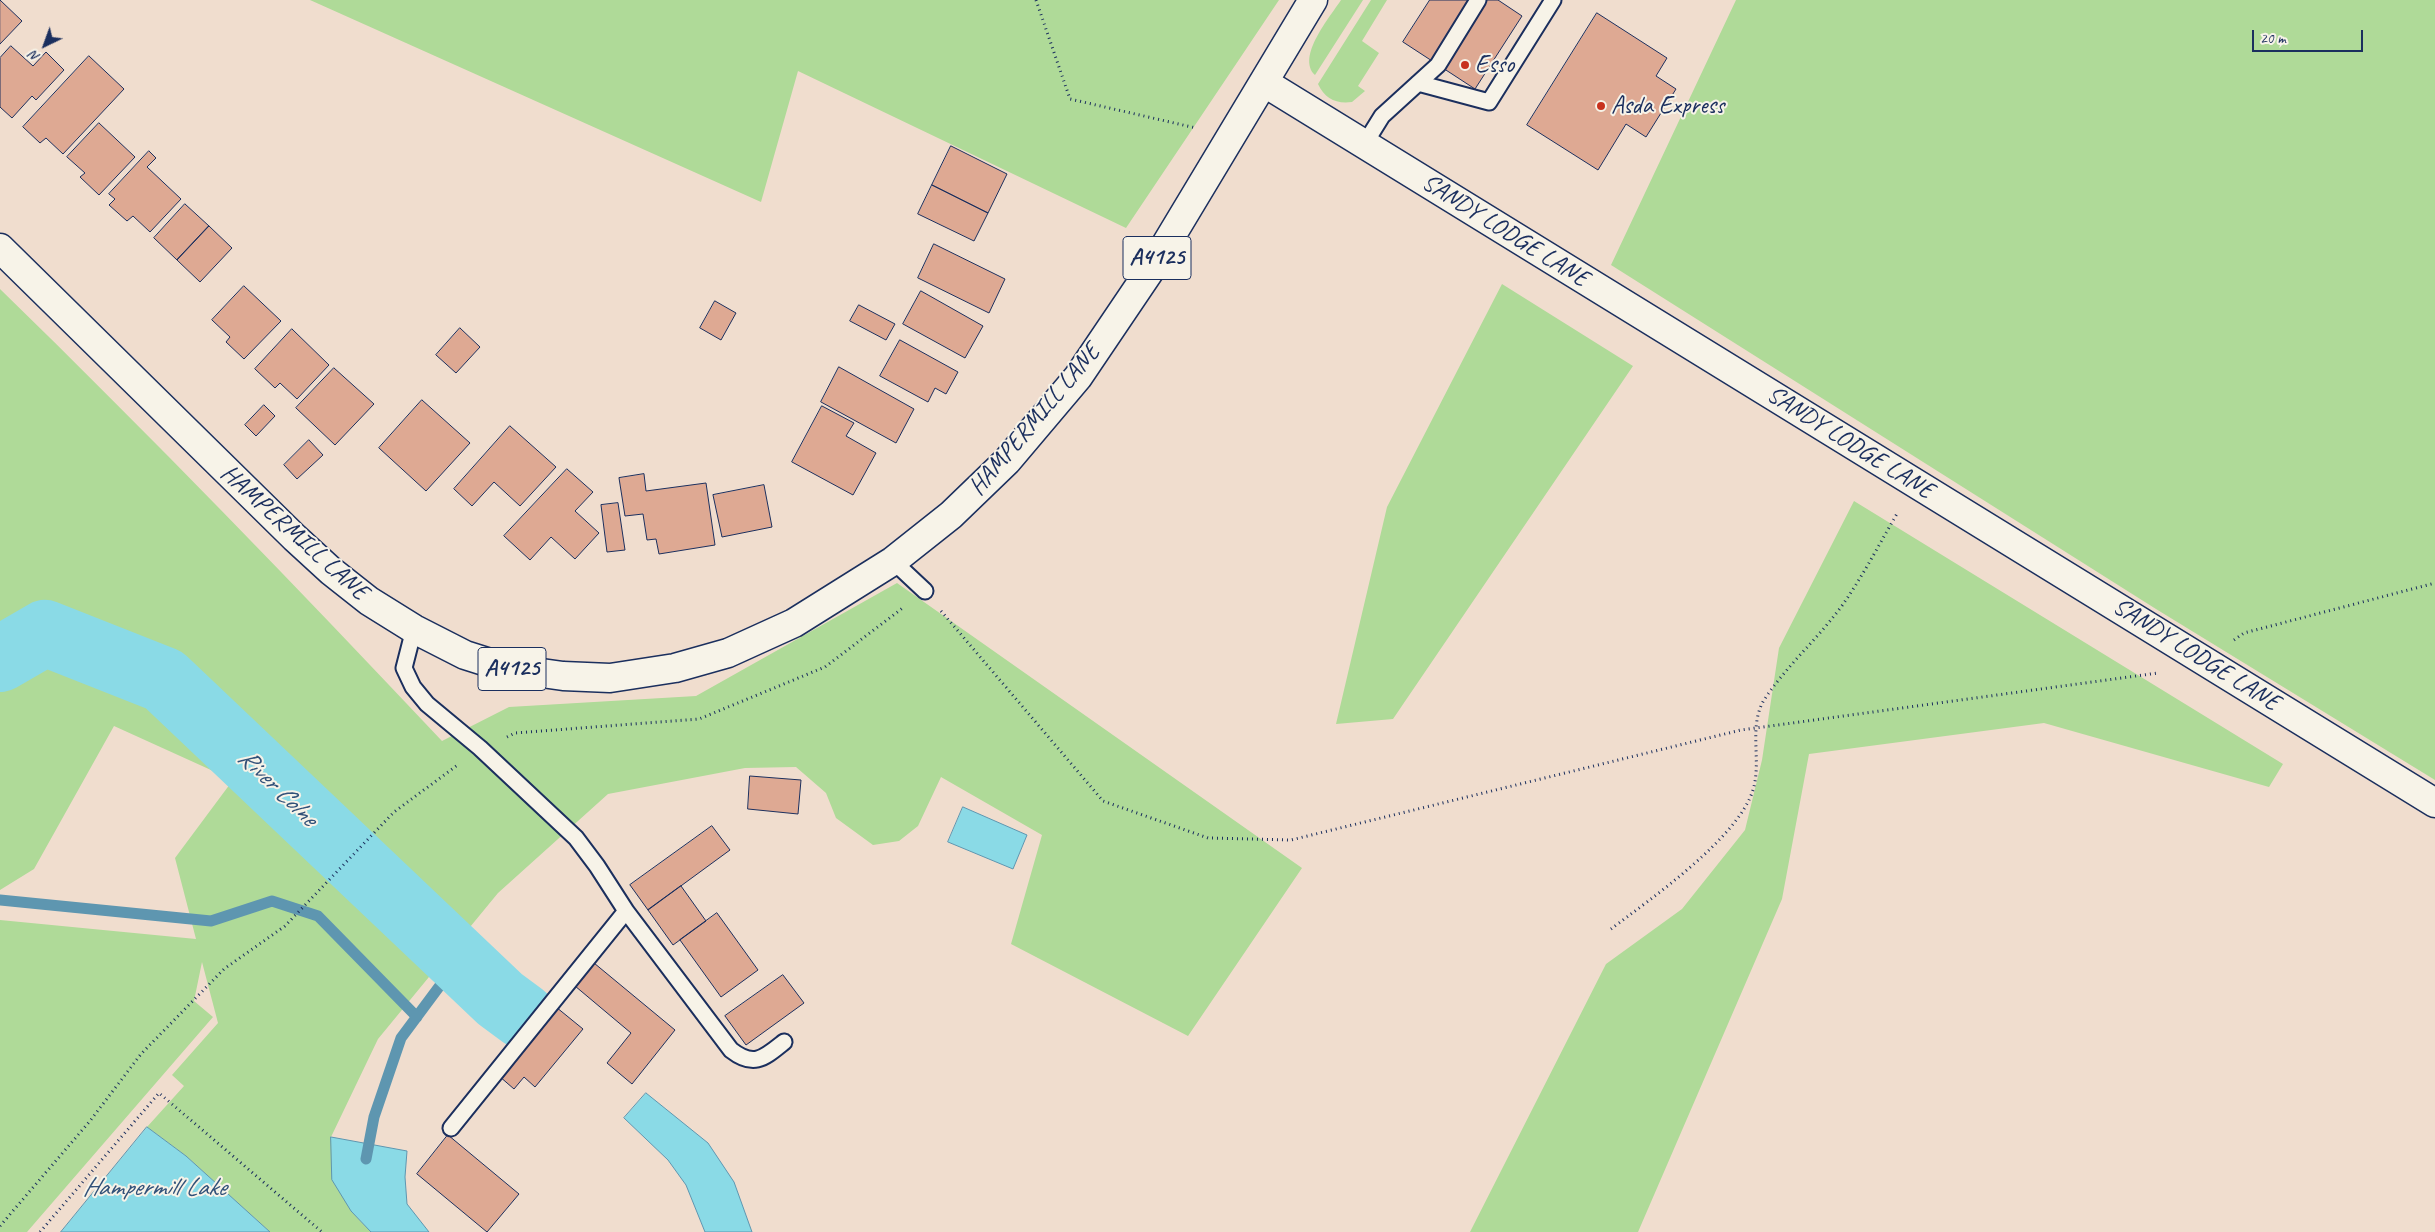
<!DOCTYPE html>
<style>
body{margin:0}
#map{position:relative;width:2435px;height:1232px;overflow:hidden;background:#f0ddce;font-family:Caveat,sans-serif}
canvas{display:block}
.north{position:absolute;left:20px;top:20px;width:50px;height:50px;-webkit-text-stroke:4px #f7f3e8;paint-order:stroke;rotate:222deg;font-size:14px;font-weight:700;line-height:20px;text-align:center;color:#1b2f5e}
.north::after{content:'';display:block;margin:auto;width:18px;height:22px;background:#1b2f5e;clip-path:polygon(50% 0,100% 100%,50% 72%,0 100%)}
.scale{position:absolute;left:2252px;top:30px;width:111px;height:22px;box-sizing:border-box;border:2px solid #1b2f5e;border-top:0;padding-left:6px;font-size:15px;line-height:18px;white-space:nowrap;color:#1b2f5e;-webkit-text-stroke:4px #f7f3e8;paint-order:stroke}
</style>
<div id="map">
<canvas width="2435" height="1232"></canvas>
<div class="north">N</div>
<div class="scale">20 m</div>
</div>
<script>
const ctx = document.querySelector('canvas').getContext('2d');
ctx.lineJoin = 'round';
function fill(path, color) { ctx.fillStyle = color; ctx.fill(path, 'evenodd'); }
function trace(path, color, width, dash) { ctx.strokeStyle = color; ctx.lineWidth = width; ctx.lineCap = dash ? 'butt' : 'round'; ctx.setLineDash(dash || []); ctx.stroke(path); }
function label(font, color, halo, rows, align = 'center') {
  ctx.font = font + ' Caveat,sans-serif'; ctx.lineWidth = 4; ctx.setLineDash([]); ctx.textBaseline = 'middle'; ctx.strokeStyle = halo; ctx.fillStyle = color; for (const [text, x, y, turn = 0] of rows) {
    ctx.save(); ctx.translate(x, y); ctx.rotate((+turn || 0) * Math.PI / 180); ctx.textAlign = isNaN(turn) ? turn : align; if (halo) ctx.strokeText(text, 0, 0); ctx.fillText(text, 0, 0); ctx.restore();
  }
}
fill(new Path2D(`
 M310 0H1279L1126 228 798 71 761 202Z
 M1341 0H1363L1315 75C1296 57 1330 17 1341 0Z
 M1371 0H1387L1362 41 1379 53 1358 86 1365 91 1352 102C1336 104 1325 99 1318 84Z
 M1736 0H2435V780L2156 609 1611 265Z
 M1502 284 1633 366 1393 719 1336 724 1387 507Z
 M0 289C151 436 298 588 442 741L509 707 696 696 897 583 1302 868 1188 1036 1011 944 1042 835 941 777 918 826 899 841 873 845 836 818 826 793 796 767 745 768 608 794 498 893 378 1039 331 1137 351 1211 371 1232H270L186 1156 147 1127 184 1086 172 1075 218 1023 202 962 194 1001 213 1017 27 1232H0V920L196 939 175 858 233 780 114 726 34 869 0 890Z
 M1854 501 2283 764 2269 787 2044 723 1809 754 1782 899 1638 1232H1470L1606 964 1682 909 1745 830 1762 760 1779 648Z`), '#afda98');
const water = new Path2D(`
 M963 807 1027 835 1013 869 948 842Z
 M646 1093 708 1143 734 1182 752 1232H705L686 1185 668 1160 624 1118Z
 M147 1127 186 1156 270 1232H61Z
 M331 1137 407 1151 405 1177 407 1204 429 1232H371L351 1211 332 1180Z`);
fill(water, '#8adae6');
trace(water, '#5e96b0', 1);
trace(new Path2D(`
 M0 900 211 921 272 901 318 916 417 1017
 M366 1159 374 1117 401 1038 459 960`), '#5e96b0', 11);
trace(new Path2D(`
 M0 659 45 633 164 680 500 999 523 1016`), '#8adae6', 66);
const building = new Path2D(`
 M0 0 22 21 0 44Z
 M1430 0H1498L1522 16 1475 89 1403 42Z
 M1597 13 1667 58 1656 76 1676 89 1646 137 1626 124 1598 170 1527 125Z
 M11 46 33 66 46 52 64 70 36 100 32 96 12 118 0 107V58Z
 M89 56 124 89 63 154 46 138 40 143 23 127Z
 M99 123 135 157 99 195 80 177 85 173 67 157Z
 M951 146 1007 174 988 213 932 185Z
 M149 151 156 158 147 167 181 199 150 232 133 216 127 221 109 205 115 199 109 194Z
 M932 185 988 213 974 241 918 214Z
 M185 204 209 226 177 260 154 238Z
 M209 226 232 248 200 282 177 260Z
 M934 244 1005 279 989 313 918 278Z
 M244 286 281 321 244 359 226 342 230 337 212 320Z
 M921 291 983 326 965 358 903 324Z
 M715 301 736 313 721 340 700 328Z
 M859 305 895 324 886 340 850 321Z
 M460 328 480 347 456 373 436 355Z
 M292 329 329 365 297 399 280 383 275 388 255 369Z
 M900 340 958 372 946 394 935 388 928 402 880 376Z
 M839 367 914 409 896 443 821 402Z
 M334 368 374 404 335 445 296 408Z
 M422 400 470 443 426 491 379 448Z
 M264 405 275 416 256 436 245 425Z
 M822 406 854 423 846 436 876 453 853 495 792 462Z
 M510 426 556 467 520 506 494 482 472 506 454 489Z
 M309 440 323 455 297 479 284 465Z
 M567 469 593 492 575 511 599 533 575 559 551 537 530 560 504 536Z
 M644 474 646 491 706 483 715 545 659 554 656 539 647 540 643 514 625 516 619 478Z
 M764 485 772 527 722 537 713 495Z
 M618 503 625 550 607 552 601 505Z
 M750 776 801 780 798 814 748 809Z
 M712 826 730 850 648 910 630 885Z
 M681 886 706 921 673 945 648 910Z
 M717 913 758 970 721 997 680 940Z
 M594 963 675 1030 632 1084 607 1063 631 1033 575 986Z
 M783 975 804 1003 746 1045 725 1016Z
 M556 1007 583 1029 535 1087 524 1077 514 1089 499 1076Z
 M448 1135 519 1194 487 1232 417 1174Z`);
fill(building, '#dea993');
trace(building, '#1b2f5e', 1);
const lane = new Path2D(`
 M1418 83 1489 102 1553 0
 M1364 145 1382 116 1438 65 1478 0
 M893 561 925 591
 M414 629 404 668 413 687 427 704 480 748 576 838 597 866 626 911 451 1128
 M626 911 731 1050C754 1068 764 1058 784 1042`);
const street = new Path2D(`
 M1265 83 2435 803`);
const primary = new Path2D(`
 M0 248 295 538 331 571 369 601 414 629 465 655 506 668 563 676 610 678 675 668 728 653 794 623 893 561 951 515 1007 461 1078 377 1153 266 1313 0`);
trace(lane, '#1b2f5e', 19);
trace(street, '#1b2f5e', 31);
trace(primary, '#1b2f5e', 31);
trace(new Path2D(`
 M1036 0 1070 99 1196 128
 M941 611 1103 801 1208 838 1291 840 1741 730 2158 673
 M2234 640 2244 633 2435 583
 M507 737 515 733 699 719 825 667 904 607
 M1611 929C1652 898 1738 838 1753 790 1762 761 1748 727 1764 700 1786 666 1822 635 1846 600 1865 572 1881 541 1898 512
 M0 1226 90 1121 141 1054 224 969 285 926 394 812 459 764
 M40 1232 159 1093 322 1232`), '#1b2f5e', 3, [1, 4]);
trace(lane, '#f7f3e8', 15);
trace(street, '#f7f3e8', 28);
trace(primary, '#f7f3e8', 28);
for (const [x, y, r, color] of [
 [1465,65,5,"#c8321e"],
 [1601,106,5,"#c8321e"]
]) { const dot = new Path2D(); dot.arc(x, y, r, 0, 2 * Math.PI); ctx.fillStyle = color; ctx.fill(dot); trace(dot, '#f7f3e8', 2); }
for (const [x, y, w] of [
 [1157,258,68],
 [512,669,68]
]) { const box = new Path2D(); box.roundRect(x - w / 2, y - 21.5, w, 43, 4); ctx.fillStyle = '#f7f3e8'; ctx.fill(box); trace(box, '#1b2f5e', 1); }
label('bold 24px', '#1b2f5e', null, [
 ["A4125",1157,258],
 ["A4125",512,669]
]);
label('25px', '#1b2f5e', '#f7f3e8', [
 ["Esso",1475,65],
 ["Asda Express",1611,106]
], 'left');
label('25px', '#1b2f5e', '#f7f3e8', [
 ["SANDY LODGE LANE",1505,231,32],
 ["HAMPERMILL LANE",1035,420,-50],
 ["SANDY LODGE LANE",1850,443,32],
 ["HAMPERMILL LANE",294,533,42],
 ["SANDY LODGE LANE",2196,655,32]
]);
label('italic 26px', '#315179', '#f7f3e8', [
 ["River Colne",277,788,44],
 ["Hampermill Lake",154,1188]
]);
</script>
